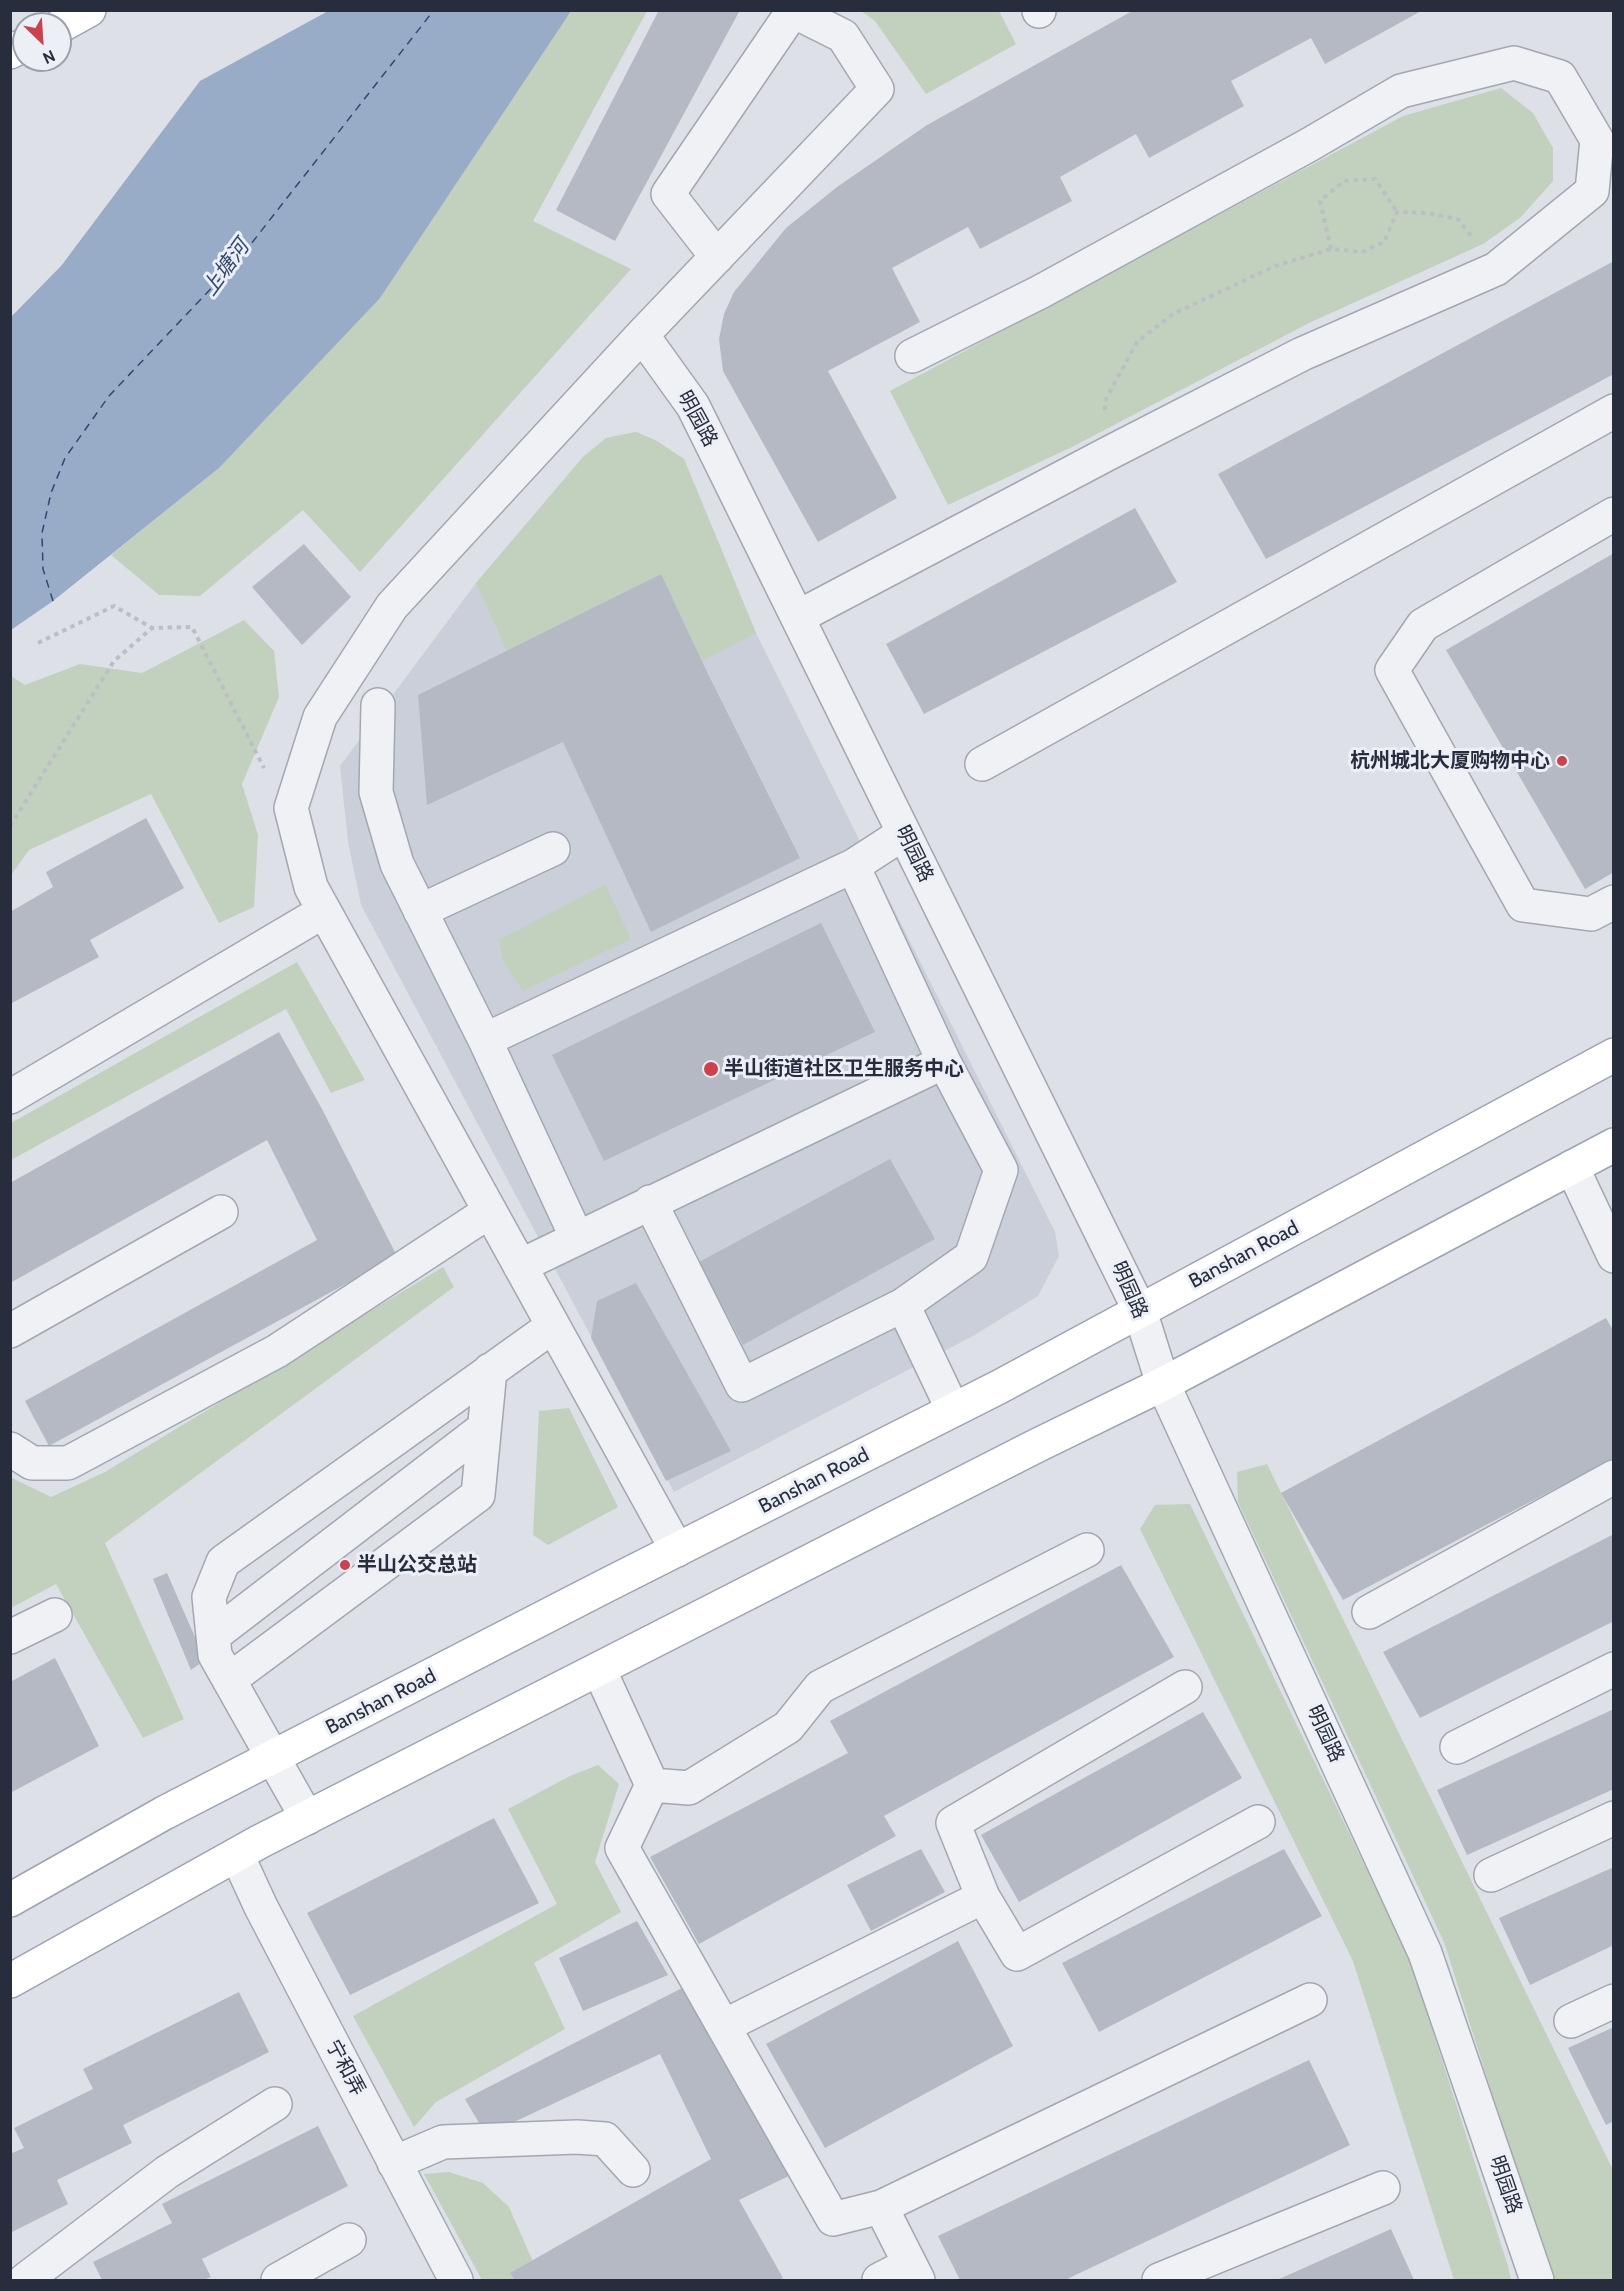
<!DOCTYPE html>
<meta charset="utf-8">
<style>
body{margin:0}
#map{position:relative;width:1624px;height:2291px;overflow:hidden;background:#dde0e7;font-family:Cabin,sans-serif}
canvas{display:block}
.frame{position:absolute;inset:0;border:12px solid #272d3d;pointer-events:none}
.north{position:absolute;left:12px;top:12px;width:60px;height:60px;box-sizing:border-box;background:#eceff5;border:2px solid #9da1ab;border-radius:50%;rotate:155deg;font-size:16px;font-weight:700;line-height:24px;text-align:center;color:#272d3d}
.north::after{content:'';display:block;margin:auto;width:21px;height:27px;background:#cd414d;clip-path:polygon(50% 0,100% 100%,50% 72%,0 100%)}
</style>
<div id="map">
<canvas width="1624" height="2291"></canvas>
<div class="frame"></div>
<div class="north">N</div>
</div>
<script>
const ctx = document.querySelector('canvas').getContext('2d');
ctx.lineJoin = 'round';
function fill(path, color) { ctx.fillStyle = color; ctx.fill(path, 'evenodd'); }
function trace(path, color, width, dash) { ctx.strokeStyle = color; ctx.lineWidth = width; ctx.lineCap = dash ? 'butt' : 'round'; ctx.setLineDash(dash || []); ctx.stroke(path); }
function label(font, color, halo, rows, align = 'center') {
  ctx.font = font + ' Cabin,"Noto Sans SC",sans-serif'; ctx.lineWidth = 6; ctx.setLineDash([]); ctx.textBaseline = 'middle'; ctx.strokeStyle = halo; ctx.fillStyle = color; for (const [text, x, y, turn = 0] of rows) {
    ctx.save(); ctx.translate(x, y); ctx.rotate((+turn || 0) * Math.PI / 180); ctx.textAlign = isNaN(turn) ? turn : align; if (halo) ctx.strokeText(text, 0, 0); ctx.fillText(text, 0, 0); ctx.restore();
  }
}
fill(new Path2D(`
 M636 432 655 440 684 459 756 633 1055 1232 1059 1256 1038 1296 973 1336 674 1492 361 905 348 842 340 766 476 583 583 457 606 438Z`), '#cbcfd9');
fill(new Path2D(`
 M571 11H647L533 221 631 269 360 572 303 510 200 596 159 595 111 555 219 468Z
 M861 11H999L1016 44 926 94 875 21Z
 M1501 88 1533 113 1553 148V181L1520 218 1483 244 1309 323 1072 447 948 505 890 391 1403 116Z
 M636 432 655 440 684 459 756 633 702 661 661 574 507 651 476 583 583 457 606 438Z
 M244 620 274 651 279 697 242 784 258 835 254 907 219 923 151 794 29 850 11 875V676L25 685 80 664 142 673Z
 M605 884 631 939 523 991 503 961 499 940Z
 M297 962 365 1080 331 1093 286 1009 11 1160V1123Z
 M443 1267 454 1287 105 1543 184 1719 143 1738 56 1584 11 1608 10 1477 51 1497 105 1472Z
 M569 1408 618 1507 548 1545 533 1535 539 1411Z
 M1267 1464 1613 2170V2280H1551L1444 1942 1238 1502 1237 1472Z
 M1190 1504 1409 1957 1508 2266 1511 2280H1454L1353 1961 1140 1529 1155 1505Z
 M598 1765 619 1784 595 1862 621 1912 534 1963 565 2029 436 2102 414 2127 353 2016 557 1904 508 1809 570 1776Z
 M449 2172 483 2183 509 2207 541 2280H482L424 2174Z`), '#c2d1be');
fill(new Path2D(`
 M330 10 571 11 380 298 219 468 53 601 11 630V317L61 266 200 81Z`), '#98acc7');
trace(new Path2D(`
 M53 601 43 569 42 533 51 493 65 458 109 396 240 258 434 10`), '#314971', 1.5, [8, 6]);
fill(new Path2D(`
 M659 10H740L615 241 556 210Z
 M1134 10H1423L1325 64 1311 38 1231 81 1244 106 1149 158 1136 134 1060 177 1072 201 980 249 968 227 892 268 920 322 828 371 897 498 818 542 723 371 719 339 724 314 734 292 786 228 837 187 927 125Z
 M1614 261V374L1266 559 1218 474Z
 M1135 508 1177 582 924 714 886 644Z
 M304 544 351 597 302 645 252 587Z
 M1614 553V872L1585 889 1446 650Z
 M661 574 708 674 800 858 651 932 563 742 427 805 418 695Z
 M146 818 184 888 90 940 99 957 10 1004V912L53 887 46 872Z
 M821 923 875 1032 604 1161 552 1055Z
 M279 1032 322 1109 397 1256 49 1446 25 1401 317 1240 267 1140 10 1283V1183Z
 M890 1159 935 1239 743 1345 699 1262Z
 M636 1283 731 1451 666 1481 591 1338 597 1301Z
 M1606 1318 1614 1332V1458L1343 1600 1281 1493Z
 M1614 1534V1621L1420 1718 1383 1652Z
 M1121 1565 1174 1657 884 1816 896 1836 699 1944 650 1857 848 1753 830 1721Z
 M167 1573 205 1660 191 1670 153 1579Z
 M55 1658 99 1746 10 1793V1682Z
 M1614 1709V1789L1467 1855 1437 1790Z
 M1203 1712 1242 1778 1019 1902 981 1835Z
 M494 1818 539 1903 350 1995 307 1913Z
 M921 1849 945 1892 871 1931 847 1885Z
 M1284 1849 1322 1916 1099 2032 1062 1963Z
 M1614 1867V1945L1530 1985 1499 1918Z
 M637 1921 668 1975 583 2011 559 1958Z
 M958 1941 1013 2046 825 2148 766 2044Z
 M688 1985 793 2174 739 2200 783 2278 778 2280H515L510 2273 711 2159 660 2054 486 2135 465 2099Z
 M239 1992 269 2052 123 2125 132 2143 57 2180 68 2204 10 2233V2154L24 2148 14 2128 93 2089 83 2069Z
 M1614 2027V2121L1606 2125 1568 2048Z
 M1309 2060 1350 2145 1065 2280H960L938 2236Z
 M318 2126 348 2186 202 2259 211 2277 203 2280H102L93 2262 172 2223 162 2204Z
 M1391 2229 1414 2280H1277Z`), '#b4b9c4');
const minor = new Path2D(`
 M1039 10V11
 M642 335 693 406 1140 1311 1163 1384 1425 1953 1537 2280
 M1614 514 1423 625 1392 670 1523 905 1591 914 1614 902
 M798 617 1109 453 1302 354 1496 269 1592 191 1597 140 1560 77 1514 63 1401 91 1307 146 1040 292 912 356
 M378 705 376 792 397 864 485 1040 577 1238
 M982 764 1614 411
 M853 866 904 833
 M420 911 553 849
 M485 1040 853 866 944 1062
 M10 1097 324 911
 M1572 1167 1614 1256
 M650 1202 742 1385 903 1305 953 1410
 M520 1266 944 1062 1001 1170 971 1257 903 1305
 M10 1331 221 1212
 M10 1449 32 1463H68L277 1351 490 1211
 M677 1550 311 887 291 808 320 717 392 606 642 335 877 89 843 36 793 11 668 194 717 257
 M1369 1612 1614 1477
 M213 1636 484 1428
 M10 1637 55 1615
 M599 1669 652 1785 622 1848 833 2219 881 2207 918 2280
 M229 1680 478 1495 490 1370
 M1185 1687 953 1823 983 1897 1017 1954 1258 1822
 M1457 1747 1614 1669
 M652 1785 689 1788 788 1727 820 1687 1087 1550
 M307 1818 215 1655 209 1597 223 1562 553 1326
 M237 1855 261 1907 456 2280
 M1491 1875 1614 1818
 M1571 2021 1614 2001
 M724 2026 983 1897
 M394 2163 443 2142 577 2137 605 2139 633 2170
 M881 2207 1310 2000
 M25 2280 167 2172 275 2104
 M278 2280 349 2240
 M879 2280 910 2264
 M1159 2280 1383 2188`);
const major = new Path2D(`
 M60 26 89 10
 M10 52 24 45
 M10 1900 164 1813 603 1587 999 1387 1614 1055
 M10 1981 259 1842 1036 1446 1163 1384 1614 1145`);
trace(minor, '#a3a7b1', 36);
trace(major, '#9ca4b3', 36);
trace(new Path2D(`
 M1331 249 1320 201 1344 181 1375 179 1397 212
 M1105 410V401L1137 342 1173 314 1275 266 1331 249 1362 252 1384 242 1397 212 1426 213 1458 219 1472 237
 M38 643 114 606 152 628
 M10 826 114 661 152 628 192 627 264 768`), '#bcbec5', 4, [4.5, 4.5]);
trace(minor, '#f0f1f5', 33);
trace(major, '#fff', 33);
for (const [x, y, r, color] of [
 [1562,761,6,"#cd414d"],
 [711,1069,8,"#cd414d"],
 [345,1565,6,"#cd414d"]
]) { const dot = new Path2D(); dot.arc(x, y, r, 0, 2 * Math.PI); ctx.fillStyle = color; ctx.fill(dot); trace(dot, '#eceff5', 2); }
label('20px', '#272d3d', '#eceff5', [
 ["明园路",697,419,61],
 ["明园路",914,854,64],
 ["Banshan Road",1244,1255,-28],
 ["明园路",1129,1290,66],
 ["Banshan Road",814,1481,-27],
 ["Banshan Road",381,1702,-27],
 ["明园路",1325,1734,65],
 ["宁和弄",345,2068,62],
 ["明园路",1505,2185,71]
]);
label('bold 20px', '#272d3d', '#eceff5', [
 ["杭州城北大厦购物中心",1550,761,"right"],
 ["半山街道社区卫生服务中心",724,1069],
 ["半山公交总站",357,1565]
], 'left');
label('italic 21px', '#314971', '#eceff5', [
 ["上塘河",226,268,-54]
]);
</script>
